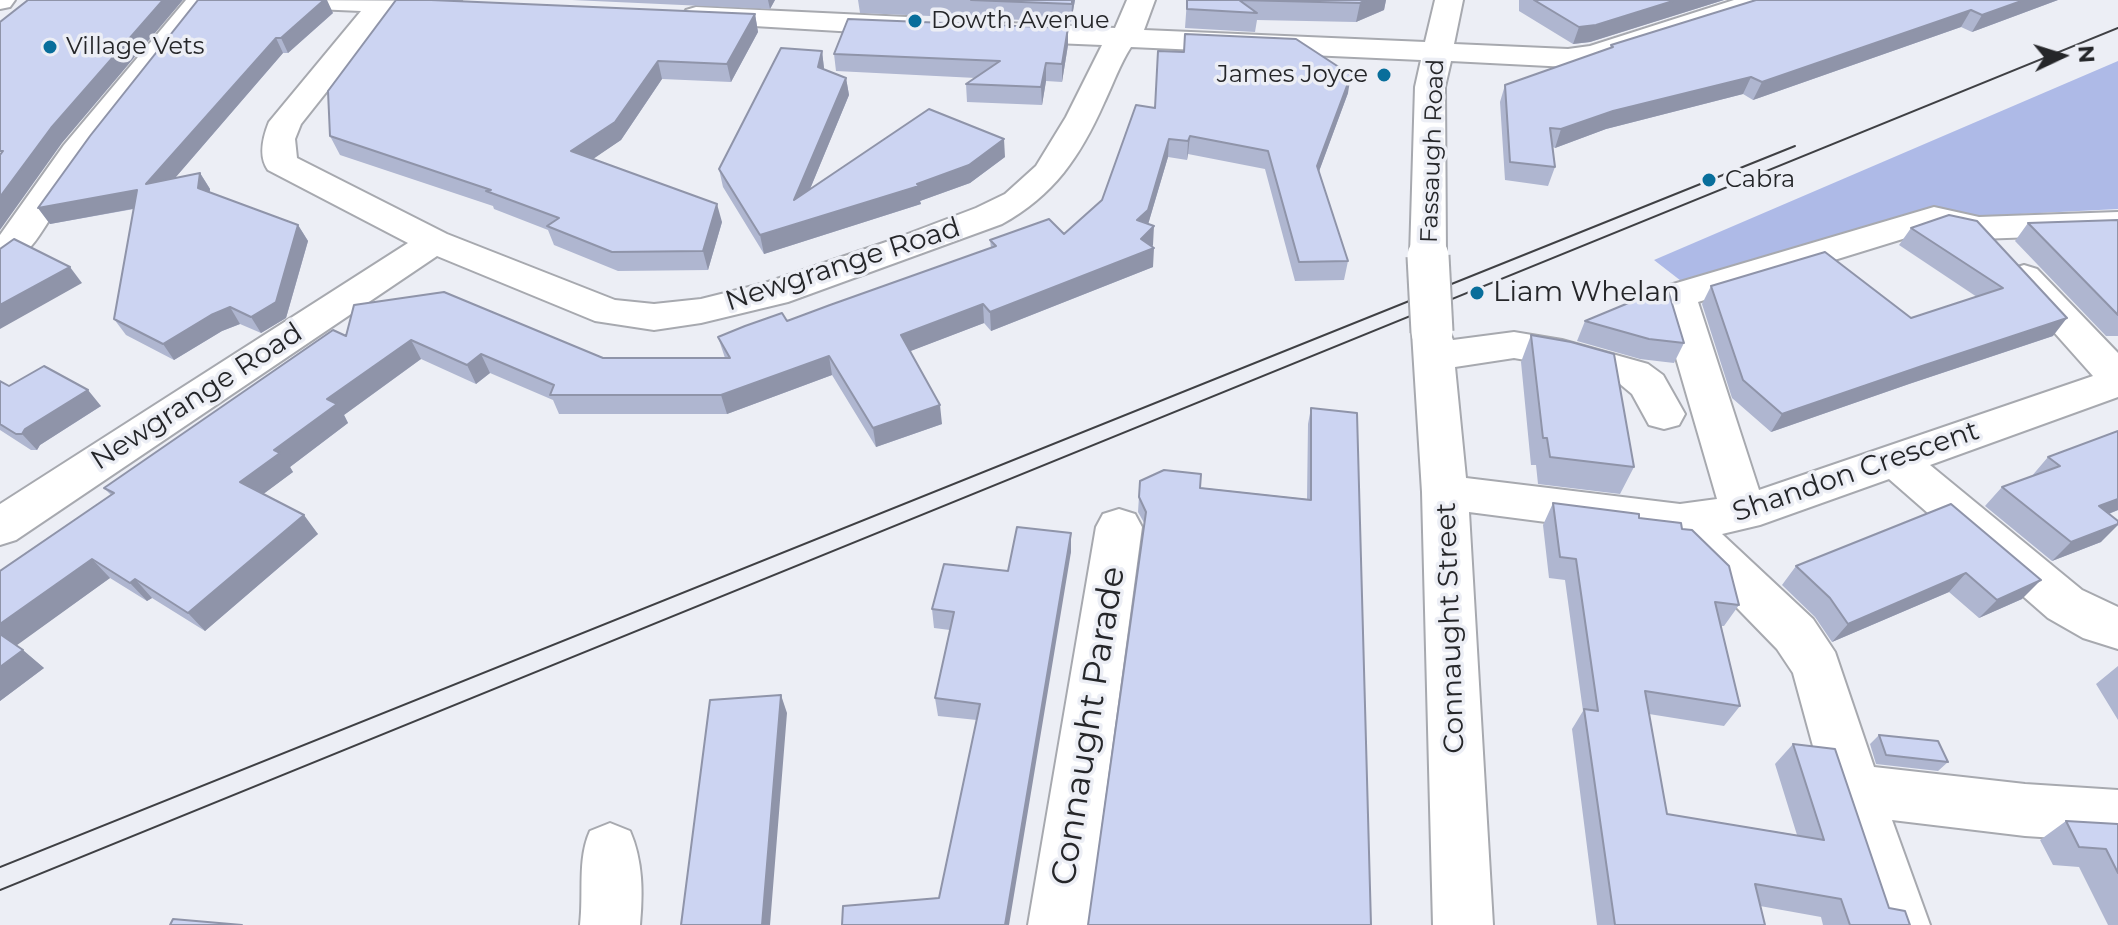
<!DOCTYPE html>
<style>
body{margin:0}
#map{position:relative;width:2118px;height:925px;overflow:hidden;background:#eceef5;font-family:Montserrat,sans-serif}
canvas{display:block}
.north{position:absolute;left:2022px;top:16px;width:80px;height:80px;-webkit-text-stroke:6px #eceef5;paint-order:stroke;rotate:86deg;font-size:22px;font-weight:700;line-height:32px;text-align:center;color:#252629}
.north::after{content:'';display:block;margin:auto;width:28px;height:36px;background:#252629;clip-path:polygon(50% 0,100% 100%,50% 72%,0 100%)}
</style>
<div id="map">
<canvas width="2118" height="925"></canvas>
<div class="north">N</div>
</div>
<script>
const ctx = document.querySelector('canvas').getContext('2d');
ctx.lineJoin = 'round';
function fill(path, color) { ctx.fillStyle = color; ctx.fill(path, 'evenodd'); }
function trace(path, color, width, dash) { ctx.strokeStyle = color; ctx.lineWidth = width; ctx.lineCap = dash ? 'butt' : 'round'; ctx.setLineDash(dash || []); ctx.stroke(path); }
function label(font, color, halo, rows, align = 'center') {
  ctx.font = font + ' Montserrat,sans-serif'; ctx.lineWidth = 7; ctx.setLineDash([]); ctx.textBaseline = 'middle'; ctx.strokeStyle = halo; ctx.fillStyle = color; for (const [text, x, y, turn = 0] of rows) {
    ctx.save(); ctx.translate(x, y); ctx.rotate((+turn || 0) * Math.PI / 180); ctx.textAlign = isNaN(turn) ? turn : align; if (halo) ctx.strokeText(text, 0, 0); ctx.fillText(text, 0, 0); ctx.restore();
  }
}
fill(new Path2D(`
 M2118 61V209L1961 217 1925 209 1685 284 1654 260Z`), '#aebae7');
const minor = new Path2D(`
 M186 0H215C167 70 107 130 61 201 45 225 30 260 0 267V235L64 145Z
 M278 0 461 1 465 7 461 13 451 15 389 13 301 124 295 139 297 158 447 234 615 300 654 304 701 299 765 283 892 240 976 208 1005 194 1036 166 1066 117 1102 45 1007 41 997 38 992 32 997 26 1007 23 1115 28 1127 0H1155L1144 30 1425 42 1435 0H1463L1454 44 1568 49 1590 46 1734 0H1777L1773 6 1594 63 1568 67 1451 61 1445 87 1446 256 1441 264 1428 267 1415 264 1410 256 1415 87 1421 60 1131 47C1120 64 1113 84 1104 103 1080 157 1054 195 1002 224L788 302 701 323 654 330 595 321 437 256 16 540 0 545V504L408 243 268 170C258 156 263 137 269 122L361 11 292 8 282 6Z
 M696 7 907 17 917 20 921 26 917 32 907 35 686 22 682 16 686 10Z
 M1934 207 1979 217 2118 212V234L1979 239 1935 229 1698 302 1759 490 2093 376 2005 277 2011 269 2024 265 2037 269 2118 353V397L1930 465 2082 590 2118 607V649L2083 638 2048 618 1889 479 1760 525 1722 534 1813 619 1835 652 1874 767 2025 784 2118 790V842L2025 836 1892 820 1930 925H1870L1825 790 1793 673 1777 649 1669 538 1469 512 1493 925H1433L1422 492 1412 332 1418 323 1432 319 1446 323 1453 340 1514 332 1562 340 1648 364 1663 375 1685 414 1679 425 1664 429 1649 425 1632 394 1620 384 1560 366 1514 358 1455 367 1466 478 1680 504 1717 499 1658 296 1663 287Z
 M1119 509 1135 514 1142 527 1088 925H1028L1096 527 1103 514Z
 M610 823 630 831C643 861 643 893 640 925H580C584 893 577 860 590 831Z`);
const major = new Path2D(`
 M0 0H15L10 7 0 9Z`);
trace(minor, '#a7a9af', 4);
trace(major, '#a7a9af', 4);
fill(minor, '#fff');
fill(major, '#fff');
trace(new Path2D(`
 M0 867 1795 146
 M0 890 2118 28`), '#3f4044', 2);
const minorBridge = new Path2D(`
 M1428 256 1432 332`);
trace(minorBridge, '#a7a9af', 45, []);
trace(minorBridge, '#fff', 41);
fill(new Path2D(`
 M198 0 333 13 288 53H283L175 178 200 173 210 189V193L298 225 308 241 286 318 261 333 240 324 222 331 174 360 126 335 114 319 134 209 50 224 38 208Z
 M572 0H775L770 9Z
 M858 0H1075L1071 22 860 13Z
 M1187 0H1386L1384 10 1356 22 1257 20 1255 32 1185 28Z
 M1519 0H1724L1590 42 1573 44 1519 11Z
 M1756 0H2058L1972 32 1961 27 1753 100 1743 94 1606 129 1555 148 1553 147 1555 167 1548 186 1505 180 1500 102 1505 85 1610 48 1611 45Z
 M755 14 758 32 731 82 662 79 621 140 592 159 722 222 708 270 618 271 554 245 548 230 494 209 493 206 340 155 330 136Z
 M1068 28V45L1062 82 1046 81 1042 105 967 102 966 84 976 78 836 71 834 54Z
 M822 51 824 69 846 78 849 95 810 189 1005 157 970 183 920 201 921 204 764 254 723 187 719 169Z
 M1348 93 1319 171 1348 261 1344 280 1295 281 1265 169 1188 154 1187 160 1168 157 1148 224 1153 245V267L991 331 984 323 910 351 942 424 876 447 832 375 727 414H559L553 400 490 373 476 384 421 359 344 415 348 423 290 467 293 472 263 494 318 534 205 631 152 598 147 601 110 578 16 645 44 668 0 701V571L111 495 104 488 346 336 354 305 603 358H725L718 337 787 321 991 248 990 240 1064 234 1102 200 1155 108Z
 M1949 215 2053 336 1909 384 1771 432 1732 398 1702 304 1711 286 1911 318 1977 297 1899 245 1911 228Z
 M2118 220V336H2106L2015 241 2028 223Z
 M1585 321 1684 343 1674 363 1640 359 1577 341Z
 M1531 335 1634 467 1620 494 1538 484 1536 465H1531L1521 362Z
 M0 381 9 386 101 406 40 445 37 450H31L0 430Z
 M1311 408 1371 925 1138 512 1140 481 1307 499 1308 424Z
 M2118 431V510L2109 514 2101 542 2052 561 1985 506 2002 487 2031 477 2048 457Z
 M1553 503 1639 518 1682 529 1739 605 1724 626H1721L1740 706 1724 726 1649 714 1667 814 1797 835 1775 764 1793 744 1889 908 1910 925H1823L1821 917 1760 906 1765 925H1597L1572 729 1583 711 1565 580 1549 578 1543 525Z
 M1951 504 2022 599 1979 618 1949 592 1832 642 1815 617 1782 585 1796 566Z
 M1071 552 939 898 977 720 938 716 935 698 950 630 934 628 932 609 1008 571Z
 M2118 666V720L2096 684Z
 M1879 735 1948 762 1938 771 1876 764 1870 744Z
 M2066 821 2118 824V925H2108L2079 867 2053 865 2040 840Z`), '#afb6d0');
fill(new Path2D(`
 M163 0H183L62 143 0 230V197L51 128Z
 M324 0H327L333 13 288 53 281 38Z
 M768 0H775L770 9Z
 M1072 0H1075L1071 22 1072 4Z
 M1366 0H1386L1384 10 1356 22 1360 3Z
 M1676 0H1724L1590 42 1573 44 1579 27Z
 M2024 0H2058L1972 32 1982 15Z
 M1971 10 1961 27 1753 100 1762 82Z
 M755 14 758 32 731 82 727 64Z
 M1068 28V45L1062 82V64Z
 M276 38 283 53 156 200 146 184Z
 M822 51 824 68 821 84 818 67Z
 M658 61 662 79 621 140 577 170 571 151Z
 M1046 63V81L1042 105 1041 87Z
 M1351 75 1348 93 1314 185 1317 166Z
 M1751 77 1743 94 1606 129 1555 148 1561 129 1613 111Z
 M846 78 849 95 798 218 794 200Z
 M1190 136 1188 154 1187 160 1188 141Z
 M1004 139 1005 157 970 183 920 201 921 204 764 254 760 235 917 184Z
 M1169 139 1168 157 1147 228 1137 220Z
 M200 173 210 189 208 204 198 188Z
 M137 190 148 206 50 224 38 208Z
 M717 204 722 222 708 270 703 251Z
 M298 225 308 241 286 318 261 333 251 317Z
 M1154 226 1153 245 1147 251 1154 248 1153 267 991 331 990 312 1141 239Z
 M70 267 82 283 0 329V305Z
 M983 304 984 323 903 354 901 335Z
 M230 307 240 324 222 331 174 360 163 344 211 315Z
 M2067 318 2053 336 1909 384 1771 432 1782 414 1922 366Z
 M411 340 421 359 344 415 348 423 290 467 293 472 254 501 240 482 327 399Z
 M481 354 490 373 476 384 467 365Z
 M829 356 832 375 727 414 721 395Z
 M88 390 101 406 40 445 37 450 22 434 25 429Z
 M940 405 942 424 876 447 873 428Z
 M2118 499V510L2080 525 2099 506Z
 M304 515 318 534 205 631 188 613Z
 M2118 524V525L2101 542 2052 561 2071 542Z
 M1071 533V552L1009 925H1005Z
 M92 559 110 578 13 648 0 636V624Z
 M1966 573 1949 592 1832 642 1848 624Z
 M135 579 152 598 147 601 130 583Z
 M2041 580 2022 599 1979 618 1997 600Z
 M23 650 44 668 0 701V667Z
 M781 695 787 713 770 925H762Z`), '#8f94a9');
const building = new Path2D(`
 M28 0H163L51 128 0 197V155L3 151H0V22Z
 M198 0H324L281 38H276L146 184 200 173 198 188 298 225 276 302 251 317 230 307 211 315 163 344 114 319 137 190 38 208 90 136Z
 M396 0H431L755 14 727 64 658 61 615 122 571 151 717 204 703 251 612 252 547 226 559 218 486 191 491 190 330 136 328 91Z
 M971 0H1072V4Z
 M1187 0H1366L1360 3 1239 0 1257 13 1187 9Z
 M1534 0H1676L1596 25 1579 27Z
 M1756 0H2024L1982 15 1971 10 1762 82 1751 77 1613 111 1561 129 1550 128 1555 167 1510 162 1505 85 1613 47 1611 45Z
 M848 19 1068 28 1062 64 1046 63 1041 87 966 84 1000 61 834 54Z
 M1185 34 1296 39 1351 75 1317 166 1348 261 1299 262 1268 151 1190 136 1188 141 1169 139 1148 210 1137 220 1154 226 1141 239 1154 248 990 312 983 304 901 335 940 405 873 428 829 356 721 395H550L554 385 481 354 467 365 411 340 327 399 337 404 274 450 280 453 240 482 304 515 188 613 135 579 130 583 92 559 0 624V571L114 493 104 488 333 330 346 336 354 305 444 292 603 358H730L718 337 745 326 782 313 787 321 830 305 996 246 990 240 1049 219 1064 234 1102 200 1136 105 1155 108 1158 51 1184 52Z
 M781 48 822 51 818 67 846 78 794 200 929 109 1004 139 969 165 917 184 919 186 760 235 719 169Z
 M1949 215 1977 221 2067 318 1922 366 1782 414 1743 380 1711 286 1825 252 1911 318 2003 288 1911 228Z
 M2118 220V315L2028 223Z
 M14 239 70 267 0 305V249Z
 M1667 287 1684 343 1649 339 1585 321Z
 M1531 335 1571 342 1614 354 1634 467 1550 457 1547 438H1543Z
 M44 366 88 390 25 429 22 434H16L0 424V381L9 386Z
 M1311 408 1357 413 1371 925H1088L1146 512 1139 497 1140 481 1164 470 1201 474 1200 488 1311 500Z
 M2118 431V499L2099 506 2118 521V524L2071 542 2002 487 2060 466 2048 457Z
 M1553 503 1639 514V518L1681 523 1682 529 1692 530 1729 566 1739 605 1715 602 1740 706 1645 691 1667 814 1824 840 1793 744 1835 749 1889 908 1905 911 1910 925H1850L1841 899 1755 884 1765 925H1615L1584 709 1598 711 1576 559 1560 557Z
 M1951 504 2041 580 1997 600 1966 573 1848 624 1830 598 1796 566Z
 M1017 527 1071 533 1005 925H842L843 906 939 898 980 704 935 698 954 612 932 609 944 564 1008 571Z
 M0 634 23 650 0 667Z
 M781 695 762 925H681L710 700Z
 M1879 735 1938 741 1948 762 1886 755Z
 M2066 821 2118 824V873L2106 849 2079 847Z
 M173 919 242 925H170Z`);
fill(building, '#ccd4f2');
trace(building, '#8f94a9', 2);
for (const [x, y, r, color] of [
 [915,21,8,"#086e9b"],
 [50,47,8,"#086e9b"],
 [1384,75,8,"#086e9b"],
 [1709,180,8,"#086e9b"],
 [1477,293,8,"#086e9b"]
]) { const dot = new Path2D(); dot.arc(x, y, r, 0, 2 * Math.PI); ctx.fillStyle = color; ctx.fill(dot); trace(dot, '#eceef5', 3); }
label('24px', '#252629', '#eceef5', [
 ["Dowth Avenue",931,21],
 ["Village Vets",66,47],
 ["James Joyce",1368,75,"right"],
 ["Cabra",1725,180]
], 'left');
label('24px', '#252629', '#eceef5', [
 ["Fassaugh Road",1433,151,-88]
]);
label('28px', '#252629', '#eceef5', [
 ["Newgrange Road",843,265,-18],
 ["Newgrange Road",197,397,-33],
 ["Shandon Crescent",1856,472,-19],
 ["Connaught Street",1451,628,-92]
]);
label('28px', '#252629', '#eceef5', [
 ["Liam Whelan",1493,293]
], 'left');
label('34px', '#252629', '#eceef5', [
 ["Connaught Parade",1089,726,-81]
]);
</script>
